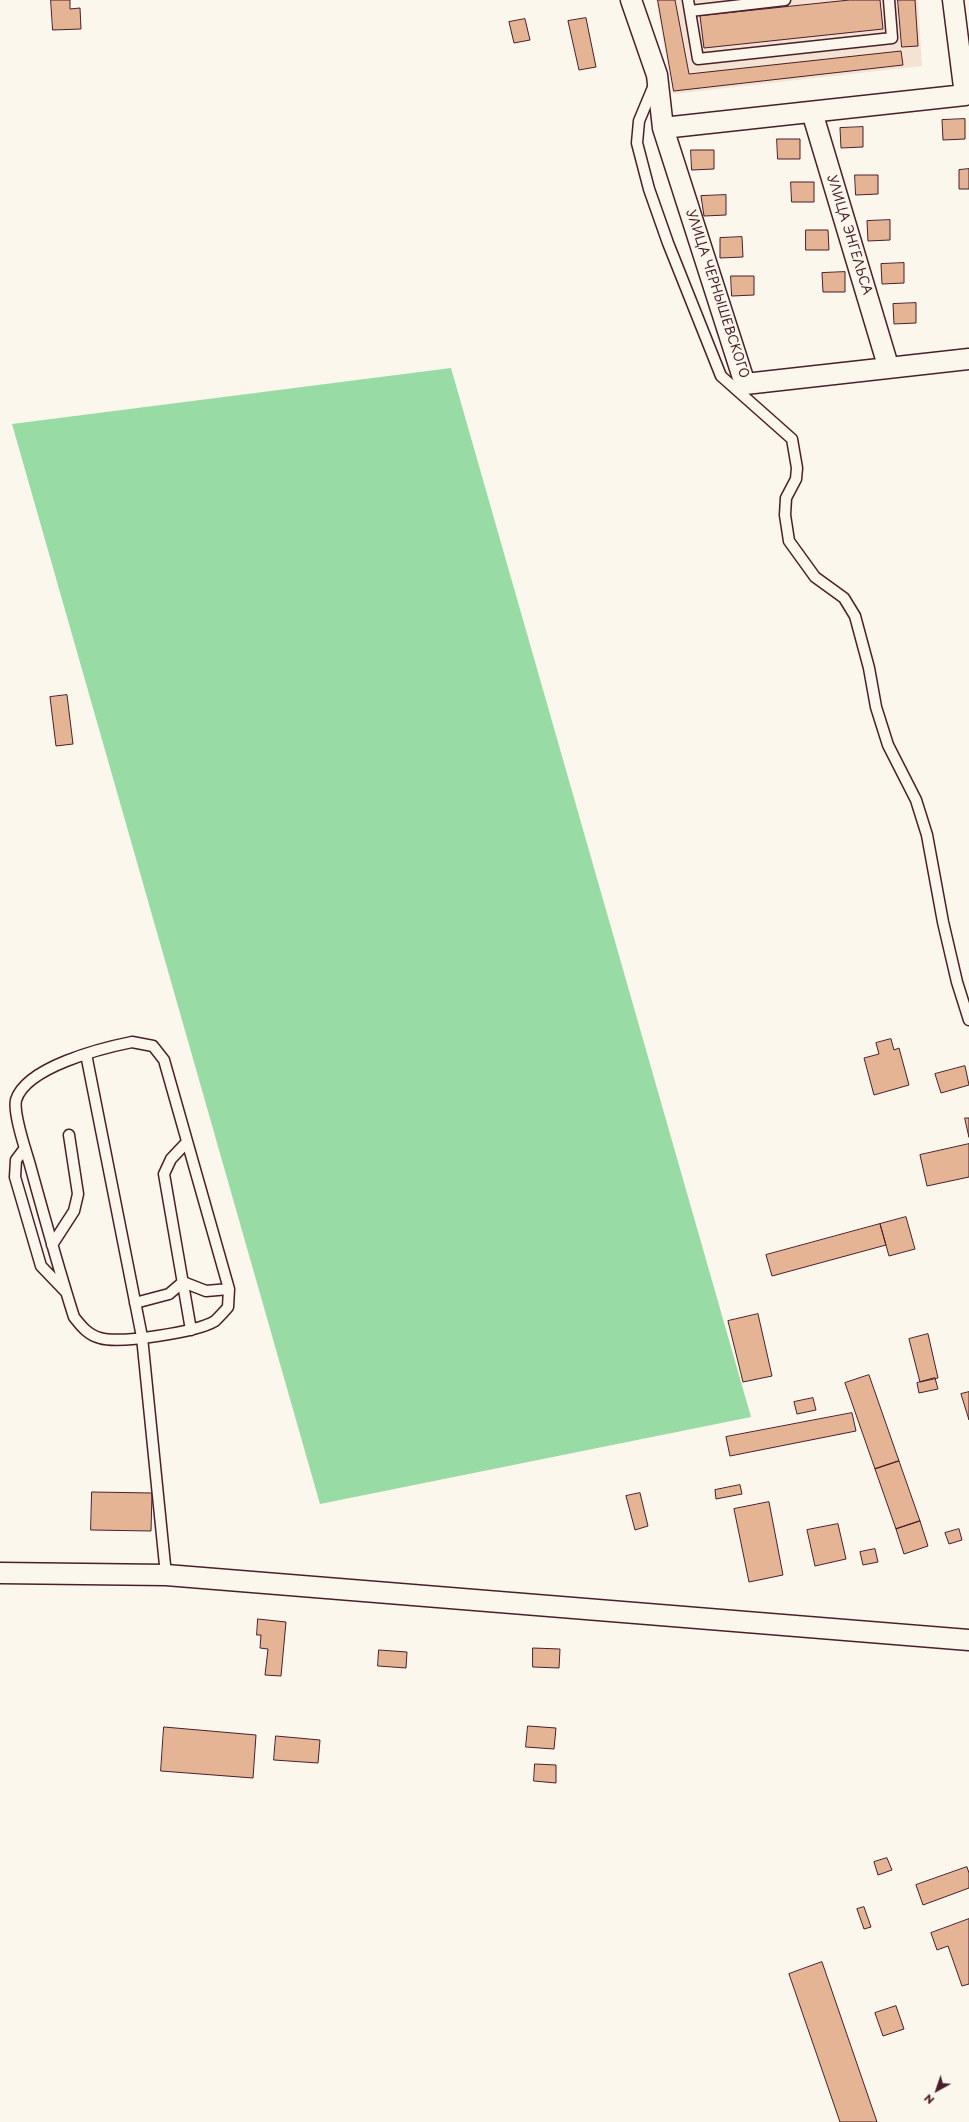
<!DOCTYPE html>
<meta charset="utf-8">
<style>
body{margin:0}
#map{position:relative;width:969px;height:2122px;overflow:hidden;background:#fbf7ec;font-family:"Playpen Sans",sans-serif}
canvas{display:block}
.north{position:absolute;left:917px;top:2070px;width:40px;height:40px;-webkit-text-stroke:3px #fbf7ec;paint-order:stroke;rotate:220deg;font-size:11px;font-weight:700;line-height:16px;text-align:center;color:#4a1f2b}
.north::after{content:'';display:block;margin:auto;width:14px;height:18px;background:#4a1f2b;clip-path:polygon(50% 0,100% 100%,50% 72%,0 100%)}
</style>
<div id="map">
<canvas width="969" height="2122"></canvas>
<div class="north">N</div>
</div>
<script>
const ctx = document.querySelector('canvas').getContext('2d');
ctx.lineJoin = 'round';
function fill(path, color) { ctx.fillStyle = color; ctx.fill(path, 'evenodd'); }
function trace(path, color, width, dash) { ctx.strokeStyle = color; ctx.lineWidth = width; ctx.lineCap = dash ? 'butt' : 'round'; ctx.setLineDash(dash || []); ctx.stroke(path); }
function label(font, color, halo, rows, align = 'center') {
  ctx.font = font + ' "Playpen Sans",sans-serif'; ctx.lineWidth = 3; ctx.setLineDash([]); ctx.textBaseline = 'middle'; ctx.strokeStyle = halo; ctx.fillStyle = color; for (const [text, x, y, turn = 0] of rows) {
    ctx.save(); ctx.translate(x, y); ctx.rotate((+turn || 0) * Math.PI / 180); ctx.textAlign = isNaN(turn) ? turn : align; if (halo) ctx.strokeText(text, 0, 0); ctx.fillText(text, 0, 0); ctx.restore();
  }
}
fill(new Path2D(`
 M656 0H918L922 66 673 94Z`), '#f4e3d2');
fill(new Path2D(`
 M451 368 751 1417 320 1504 12 424Z`), '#99dba5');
const building = new Path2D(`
 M51 0H70V9L80 8 81 29 53 30Z
 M658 0H675L689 74 901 51 903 65 674 91Z
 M850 0H880L883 29 704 48 700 16Z
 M898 0H915L918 46 902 47Z
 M586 18 596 67 579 70 568 21Z
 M525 19 530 40 514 43 509 22Z
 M965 119V139L943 140 942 120Z
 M863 127V147L841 148 840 128Z
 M777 139H800V159H778Z
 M691 150H714V169L692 170Z
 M969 169V189H959V170Z
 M855 175H878V194L856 195Z
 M791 182H814V202H792Z
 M726 195V215L704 216 701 196Z
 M890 220V240L868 241 867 221Z
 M806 230H828L829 250H806Z
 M742 237 743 257 720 258V238Z
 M904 263V283L882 284 881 264Z
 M845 272V292H823L822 273Z
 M731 276H754V295L732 296Z
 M916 303V323L894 324 893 304Z
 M67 695 73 744 56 746 50 697Z
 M891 1039 894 1050 899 1048 909 1085 874 1095 864 1058 879 1054 876 1043Z
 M965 1066 969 1085 941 1093 935 1074Z
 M965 1118H969V1137Z
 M969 1144V1177L927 1186 920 1155Z
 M906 1217 915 1249 889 1256 880 1224Z
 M880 1224 886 1245 772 1276 766 1255Z
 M758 1314 772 1376 743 1382 728 1321Z
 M928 1334 938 1378 920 1382 909 1339Z
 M869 1375 899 1461 875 1469 845 1383Z
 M935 1378 938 1389 919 1393 917 1383Z
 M969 1392V1420L961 1394Z
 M813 1398 816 1410 797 1414 794 1402Z
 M852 1413 856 1431 730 1456 726 1437Z
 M899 1461 920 1521 896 1529 875 1469Z
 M740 1485 742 1494 716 1499 715 1490Z
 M92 1492 152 1493 151 1531 91 1530Z
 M640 1493 648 1526 635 1530 626 1496Z
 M769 1502 783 1575 749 1582 734 1509Z
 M920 1521 928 1546 904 1554 896 1529Z
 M838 1524 846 1559 815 1566 807 1530Z
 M959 1529 962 1540 949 1544 945 1533Z
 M875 1549 878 1562 863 1565 860 1552Z
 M258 1619 286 1622 281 1676 265 1675 268 1649 260 1648 261 1635H257Z
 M533 1648 560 1649 559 1668 533 1667Z
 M379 1650 407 1652 406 1668 378 1666Z
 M528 1726 556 1728 554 1749 526 1747Z
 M164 1727 256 1735 253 1778 161 1771Z
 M276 1736 320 1740 318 1763 274 1760Z
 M535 1764 556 1765V1783L534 1781Z
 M887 1858 892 1870 878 1875 874 1862Z
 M967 1867 969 1873V1888L923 1905 916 1885Z
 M864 1907 871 1927 864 1929 857 1909Z
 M969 1919V1984L962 1986 948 1946 937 1950 931 1933Z
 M822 1962 877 2122H840L789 1974Z
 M896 2006 904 2029 883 2036 875 2013Z`);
fill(building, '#e4b495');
trace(building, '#4a1f2b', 1);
const service = new Path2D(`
 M688 0 698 59 892 38 889 0
 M690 11 785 0
 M654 85 639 121 637 143 649 189 668 243 721 376 792 439 797 468 796 479 786 498 785 515 789 541 815 577 844 598 855 616 869 668 876 707 888 745 916 800 927 835 943 922 957 982 969 1020
 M132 1042 153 1046 164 1060 229 1289 228 1307C224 1312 219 1317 215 1321 197 1332 120 1344 100 1338 88 1335 81 1326 74 1317 58 1267 44 1216 30 1165 26 1151 13 1114 16 1100 26 1067 102 1048 132 1042Z
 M86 1054 142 1337 166 1575
 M187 1142 171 1159 164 1174 191 1330
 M25 1148 16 1160 15 1177 41 1266 65 1291
 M52 1245 74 1211 78 1194 69 1135
 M135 1303 169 1294 183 1282 206 1291 229 1289`);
const minor = new Path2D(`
 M631 0 657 75 663 128 965 95 953 0
 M812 112 886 359
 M663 128 745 384 969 359
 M0 1573 166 1575 969 1640`);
trace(service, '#4a1f2b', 13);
trace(minor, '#4a1f2b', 23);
trace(service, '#fbf7ec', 10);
trace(minor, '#fbf7ec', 20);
label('13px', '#4a1f2b', '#fbf7ec', [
 ["УЛИЦА ЭНГЕЛЬСА",849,235,73],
 ["УЛИЦА ЧЕРНЫШЕВСКОГО",717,294,72]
]);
</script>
